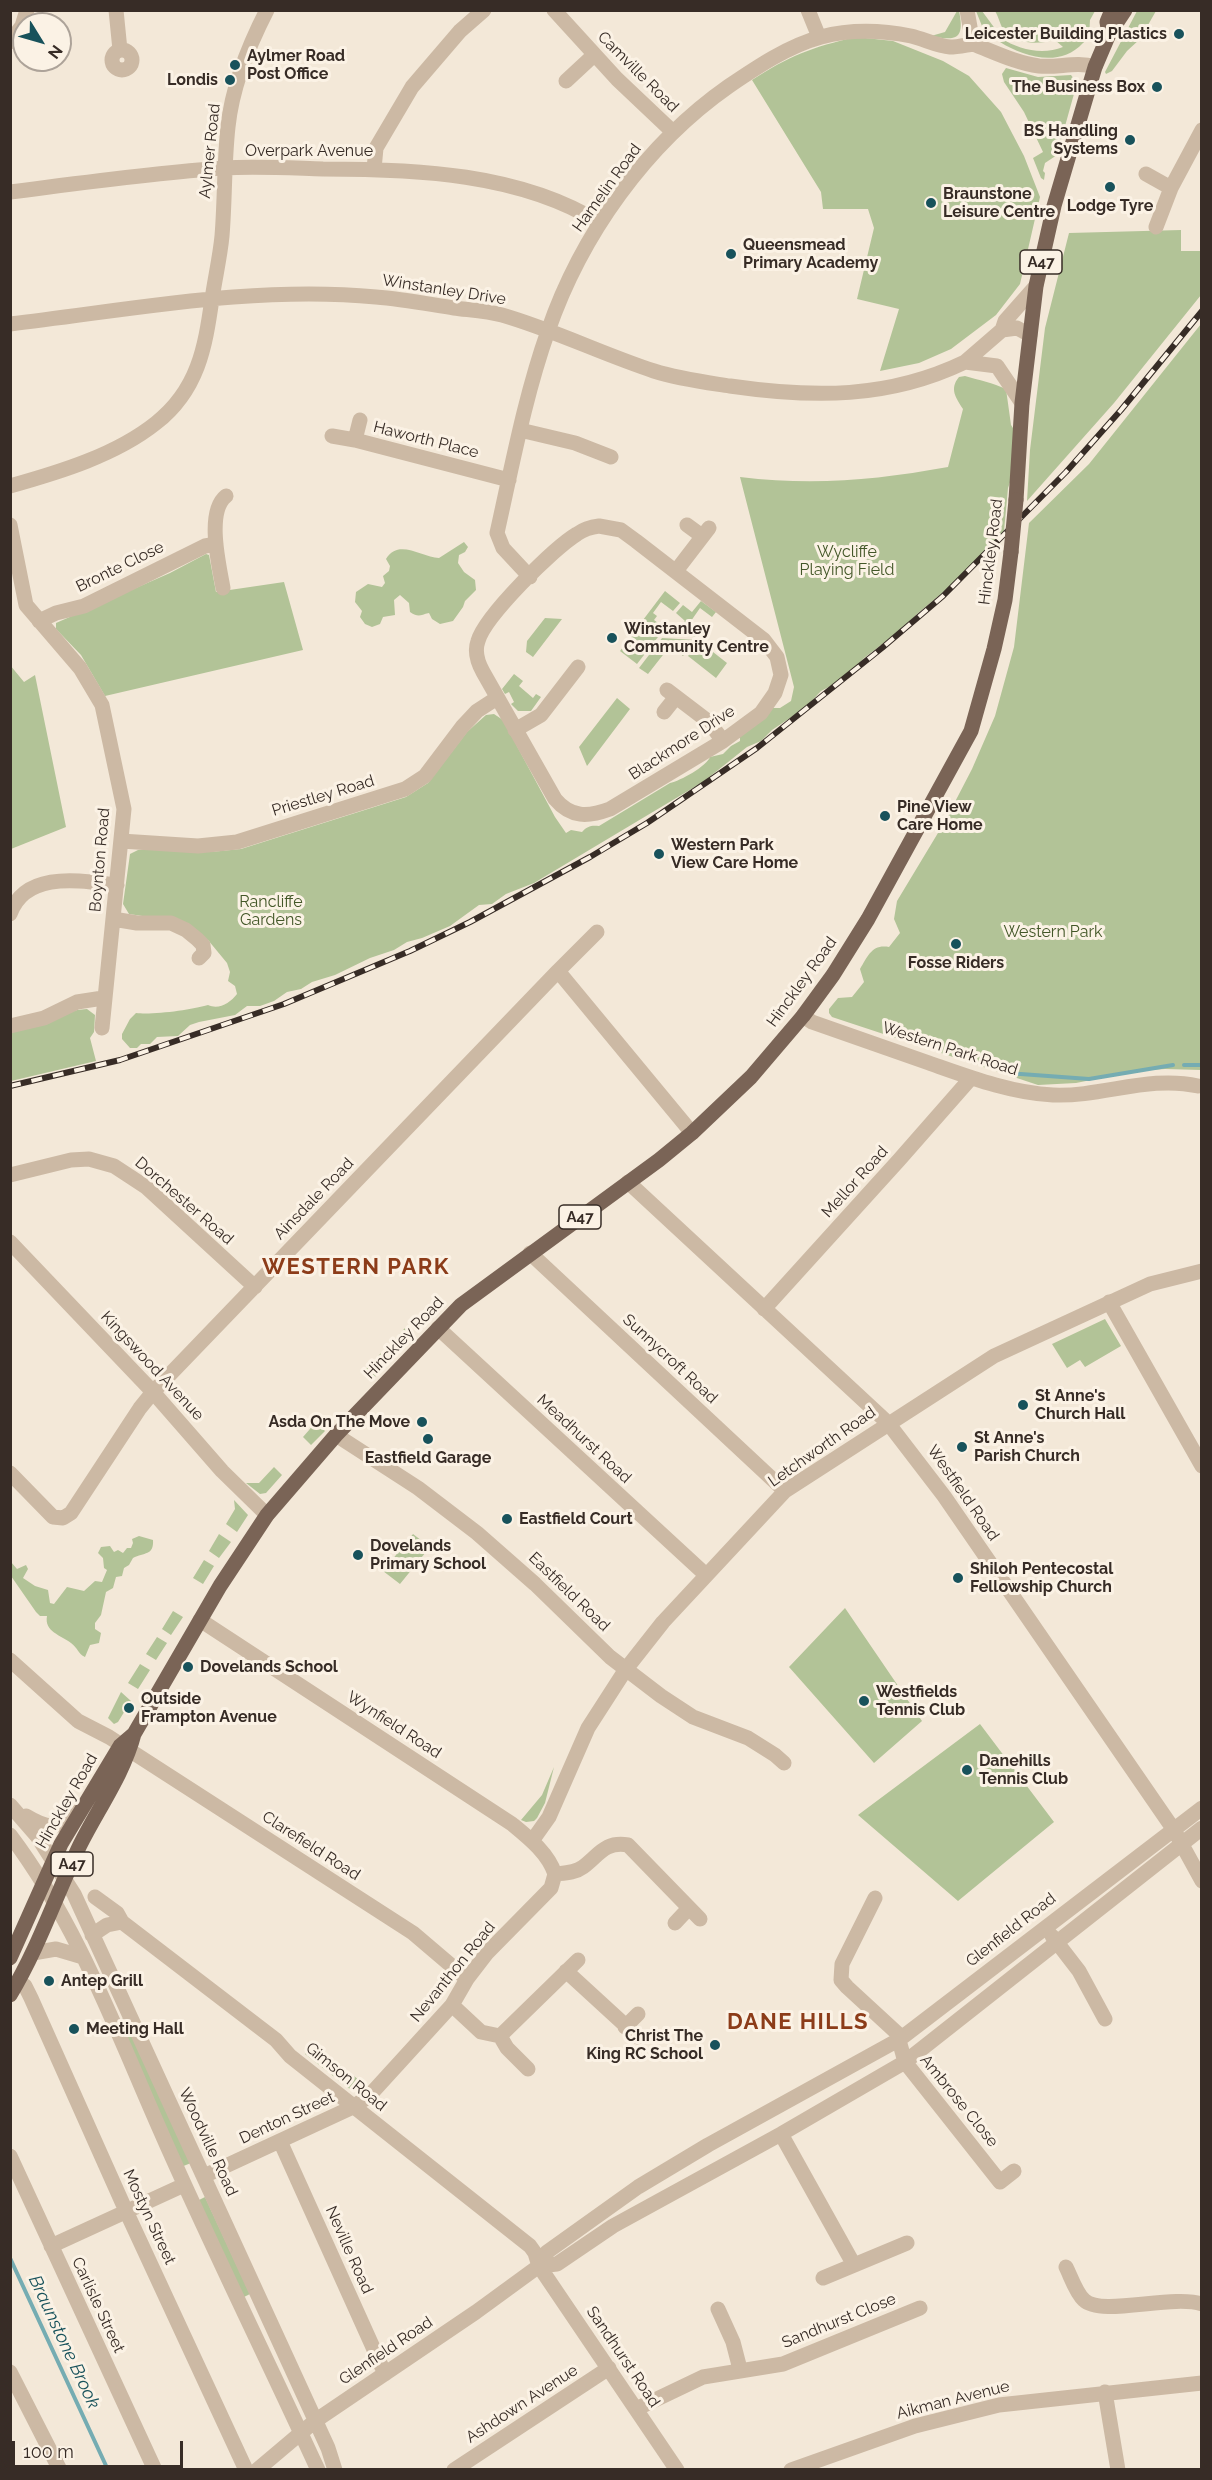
<!DOCTYPE html>
<style>
body{margin:0}
#map{position:relative;width:1212px;height:2480px;overflow:hidden;background:#f3e8d8;font-family:Raleway,sans-serif}
canvas{display:block}
.frame{position:absolute;inset:0;border:12px solid #372c26;pointer-events:none}
.north{position:absolute;left:12px;top:12px;width:60px;height:60px;box-sizing:border-box;background:#fbf2e5;border:2px solid #ada399;border-radius:50%;rotate:127deg;font-size:16px;font-weight:700;line-height:24px;text-align:center;color:#372c26}
.north::after{content:'';display:block;margin:auto;width:21px;height:27px;background:#18525b;clip-path:polygon(50% 0,100% 100%,50% 72%,0 100%)}
.scale{position:absolute;left:12px;top:2441px;width:171px;height:27px;box-sizing:border-box;border:3px solid #372c26;border-top:0;padding-left:8px;font-size:18px;line-height:21px;white-space:nowrap;color:#372c26;-webkit-text-stroke:4px #fbf2e5;paint-order:stroke}
</style>
<div id="map">
<canvas width="1212" height="2480"></canvas>
<div class="frame"></div>
<div class="north">N</div>
<div class="scale">100 m</div>
</div>
<script>
const ctx = document.querySelector('canvas').getContext('2d');
ctx.lineJoin = 'round';
function fill(path, color) { ctx.fillStyle = color; ctx.fill(path, 'evenodd'); }
function trace(path, color, width, dash) { ctx.strokeStyle = color; ctx.lineWidth = width; ctx.lineCap = dash ? 'butt' : 'round'; ctx.setLineDash(dash || []); ctx.stroke(path); }
function label(font, color, halo, rows, align = 'center') {
  ctx.font = font + ' Raleway,sans-serif'; ctx.lineWidth = 6; ctx.setLineDash([]); ctx.textBaseline = 'middle'; ctx.strokeStyle = halo; ctx.fillStyle = color; for (const [text, x, y, turn = 0] of rows) {
    ctx.save(); ctx.translate(x, y); ctx.rotate((+turn || 0) * Math.PI / 180); ctx.textAlign = isNaN(turn) ? turn : align; if (halo) ctx.strokeText(text, 0, 0); ctx.fillText(text, 0, 0); ctx.restore();
  }
}
fill(new Path2D(`
 M957 11H959C965 40 956 41 931 36L945 32Z
 M976 11H982L996 30 994 38 984 31Z
 M995 11H1095L1090 20 1089 37C1087 39 1086 41 1083 43 1060 68 1024 57 1000 42L1001 38C1019 50 1043 55 1063 47L1055 40C1039 44 1018 45 1005 32 1000 26 999 17 995 11Z
 M1137 11H1156L1140 39 1127 51 1112 71 1106 74 1105 72Z
 M856 37 893 41 943 61 969 76 1001 112 1024 156 1040 197 1020 284 996 315 951 349 919 363 880 371 899 309 857 299 874 228 868 209H823L821 192 752 80C789 56 812 47 856 37Z
 M1006 68 1038 77 1071 75 1077 83 1057 155 1045 163 1043 171 1045 173 1044 180 1041 178 1033 158 1043 152 1024 112 1004 82 1002 74Z
 M1181 230V251H1200L1201 230V295L1114 403 1027 501 1030 450 1045 328 1069 233Z
 M1201 324V1070L1165 1069 1136 1071 1076 1083 1038 1085 832 1017 829 1013V1009L838 998 852 997 864 982 860 969C868 956 872 944 889 947L900 933 894 919 897 901 944 823 972 769 995 716 1014 647 1029 523 1089 464Z
 M965 376C979 380 993 383 1006 389L1011 425 1015 431 1013 474 1008 488 1004 531 982 556 965 570 960 578 917 614 901 630 864 658 846 678 821 691 805 708 772 730 761 741 747 747 703 782 534 883 506 894 492 904 479 905 450 926 422 938 407 942 394 950 370 958 335 975 312 982 301 989 287 992 274 1001 260 1006H247L235 1015 199 1022 190 1025 178 1036 157 1037 150 1044H141L137 1048H130L122 1039V1034L130 1019 136 1013C153 1015 191 1010 208 1005 219 1010 230 1003 237 994L235 986 228 981 230 972 227 963 208 940 149 917 129 914 123 904 130 854 138 850 149 849 210 852 241 849 406 797 428 783 467 732 486 715 494 714 503 720 555 817 566 833 571 830 582 832C587 826 592 825 599 826L670 783C680 781 707 766 710 757L723 754 731 746 740 741V737L771 708H780L791 701 794 687 740 477C814 486 876 480 948 467L963 409C956 398 949 389 959 377Z
 M464 542 468 547 465 552 459 555 458 563 464 572 475 580 476 590 465 601 463 607 453 621 440 624 432 619 429 613C420 615 419 618 410 612L409 603 400 595 394 600 395 615 383 617 380 624 372 627 365 624 360 617 362 611 355 602 356 592 368 584 382 587 385 583 383 576 389 571 390 566 386 559C398 538 422 557 439 558Z
 M206 554 209 555 216 592 284 582 303 650 105 696 81 655 56 629V623L170 573Z
 M665 591 680 603 673 611 661 602 653 613 657 616 654 620 662 626 658 631 643 620Z
 M701 601 716 612 712 617 700 608 691 621 696 625 693 629 702 632 698 637 661 634 665 628 669 631 672 628 677 631 685 621 676 613 683 605 692 612Z
 M545 618 562 619 533 657 526 652 527 641Z
 M641 624 658 637 637 664 620 651Z
 M662 638 696 640 683 656 670 646 648 674 639 668Z
 M699 641 727 663 716 678 688 656Z
 M10 665 24 682 35 675 66 827 11 849Z
 M514 674 523 681 519 686 533 698 536 694 541 697 531 711H518L511 704 514 702 509 692 505 694 502 689Z
 M617 698 630 709 587 766 579 747Z
 M87 1009 95 1015 94 1032 90 1038 96 1061 11 1081 10 1032 77 1010Z
 M1105 1319 1121 1346 1085 1367 1080 1360 1067 1368 1052 1344Z
 M405 1328 413 1336 398 1352 390 1344Z
 M381 1353 390 1361 373 1379 364 1371Z
 M316 1422 325 1431 311 1445 303 1437Z
 M274 1467 282 1475 266 1493 260 1494 246 1483H259Z
 M234 1500 248 1515 237 1532 226 1524 235 1509Z
 M219 1534 231 1542 219 1558 209 1551Z
 M413 1534 430 1547 400 1584 383 1571Z
 M139 1536 153 1540C154 1556 144 1552 133 1558L129 1565 124 1568 122 1576 116 1577 113 1588 106 1592 101 1615 95 1623V1629L101 1633 99 1643 90 1645 85 1657C78 1654 78 1648 71 1643 61 1635 44 1632 47 1616H40L36 1612 11 1576V1562L17 1569 26 1565 28 1569 23 1578 35 1586 48 1590 50 1603 54 1604 67 1587 84 1591 95 1581 102 1582 107 1570 104 1568 103 1558 98 1553 101 1547 110 1546 114 1552 118 1550 123 1553 127 1548H131L133 1543 132 1539Z
 M204 1560 214 1566 203 1584 193 1578Z
 M845 1608 922 1721 874 1763 789 1667Z
 M173 1611 183 1617 171 1635 162 1629Z
 M157 1637 167 1643 156 1660 146 1654Z
 M140 1664 150 1670 138 1689 128 1683Z
 M121 1692 131 1701 118 1722 114 1724 108 1718Z
 M980 1724 1054 1822 958 1901 858 1815Z
 M554 1767 545 1803 537 1818 534 1821 526 1822 521 1820 542 1795Z
 M124 2018 191 2163 181 2167 120 2020Z
 M311 2047H317L359 2080 361 2083 360 2090H351L305 2054Z
 M205 2197 250 2294 242 2298 197 2201Z`), '#b2c397');
trace(new Path2D(`
 M1184 1065H1202
 M1007 1073 1089 1079 1173 1065
 M10 2258 108 2470`), '#75acb2', 4);
trace(new Path2D(`
 M116 10 120 50
 M554 10 617 79 673 132
 M808 10 819 37
 M967 10 973 44C994 52 1016 63 1039 66 1059 68 1076 61 1095 67
 M10 42 22 26 27 10
 M112 60a10 10 0 1 1 20 0a10 10 0 1 1-20 0Z
 M566 81 594 55
 M374 169 376 148 412 87 460 31 484 10
 M1146 174 1171 188
 M10 192C81 183 152 173 223 168 256 166 290 168 323 169 415 169 520 173 600 223
 M1156 227 1171 188 1202 130
 M10 324C130 310 255 285 376 297 402 299 428 304 454 308 469 310 487 311 502 315 554 330 602 354 654 371 679 379 704 382 730 386 813 398 888 399 965 362
 M1002 330 1017 328 1030 335
 M1022 403 997 366 965 362 1002 330 1005 321 1036 286
 M360 420 355 440 509 480
 M520 430 575 443 611 457
 M332 436 355 440
 M10 486C60 472 116 455 156 423 198 390 205 348 212 299 215 278 220 257 222 236 225 199 224 163 228 127 232 87 249 45 267 10
 M10 525 26 605 80 668 102 705 124 809 102 1028
 M687 525 702 536
 M599 526 621 530 636 541 764 640 777 657 781 675 775 693 761 713 723 741 610 809C588 817 571 818 555 799L483 672C478 663 474 652 478 641 485 616 554 548 577 534 584 529 591 527 599 526Z
 M676 571 709 528
 M530 577 503 548 497 533C512 466 525 396 548 331 581 235 646 144 729 86 757 67 788 46 821 37 851 29 881 30 911 36 924 39 937 46 950 47 957 47 966 45 973 44
 M223 588C219 565 206 512 226 496
 M39 621 56 613 84 606 205 546 216 544
 M667 690 709 722 723 741
 M664 712 676 697
 M515 730 541 715 578 667
 M121 841 198 846 237 842 405 789 425 776 462 727 477 711 497 698
 M10 914C26 870 81 881 117 885
 M113 919 137 923H171L186 930 197 939 203 945 204 953 199 958
 M558 971 597 932
 M803 1016 812 1022C851 1036 890 1049 929 1063 969 1077 1011 1093 1053 1095 1103 1097 1149 1075 1198 1086
 M10 1026 44 1018 77 1002 103 998
 M10 1175 71 1160 89 1159 114 1166 146 1187 255 1287
 M628 1182 888 1423 944 1496 1174 1830 1202 1881
 M10 1242 153 1392 222 1471 267 1515
 M530 1253 785 1491
 M1109 1302 1202 1466
 M764 1309 899 1160 971 1078
 M438 1328 706 1575
 M336 1435 418 1488 477 1533 535 1584 610 1657 661 1696 693 1717 748 1738 775 1755 784 1763
 M10 1473 53 1517 63 1518 71 1513 140 1408 153 1392 558 971 692 1133
 M200 1620 512 1824C529 1838 548 1853 555 1874
 M10 1660 78 1721 109 1737 413 1933 467 1979
 M10 1805 37 1836 74 1894 328 2448 335 2470
 M26 1816C51 1831 57 1829 80 1810
 M10 1835C79 1926 118 2036 164 2139 213 2250 267 2359 318 2470
 M532 1841 549 1817 588 1728 626 1669 663 1622 785 1491 994 1356 1150 1284 1202 1271
 M95 1897 117 1913 122 1922 276 2040 290 2056 530 2246 535 2253 539 2266 677 2470
 M875 1898 842 1964 841 1980 847 1987 897 2033 905 2062 1000 2182 1014 2171
 M675 1923 689 1908
 M92 1935 107 1925 122 1922
 M1052 1936 1079 1971 1105 2019
 M33 1953 56 1949 83 1957
 M566 1971 638 2037
 M19 1982 25 1986 31 1998 126 2211 246 2470
 M452 2005 481 2032 500 2036 578 1960
 M625 2027 638 2014
 M500 2036 507 2048 528 2069
 M781 2134 854 2265
 M280 2141 385 2374
 M10 2156 155 2470
 M204 2176 353 2107 369 2096 452 2005 467 1979 487 1953 551 1888 555 1874C565 1873 575 1873 583 1867 599 1855 605 1841 628 1845L700 1919
 M51 2246 184 2185
 M539 2266 557 2264 613 2226 781 2134 905 2062 1202 1828
 M1066 2267C1071 2277 1076 2293 1084 2300 1101 2317 1172 2294 1202 2304
 M823 2278 907 2243
 M718 2309 733 2342 740 2369
 M10 2372 60 2470
 M1105 2392 1118 2470
 M636 2409 703 2377 783 2364 920 2308
 M257 2470 315 2421 476 2312 539 2266 547 2252 638 2187 708 2145 900 2039 1202 1808
 M454 2470 609 2368
 M791 2470 915 2426 999 2405 1202 2383`), '#ccb9a4', 15);
trace(new Path2D(`
 M1109 34 1107 22 1112 10
 M1016 500 1022 403 1036 286 1054 206 1095 67 1109 34 1125 10
 M10 1958 61 1844 120 1746 134 1734
 M10 1995C39 1947 56 1895 80 1845 98 1809 124 1773 134 1734L220 1586 267 1515 336 1435 461 1305 659 1160 692 1133 751 1077 803 1016 833 975 868 919 971 731 994 649 1005 600 1011 552`), '#7a6456', 15);
const rail = new Path2D(`
 M10 1086 120 1060 284 1004 410 951 470 922 590 857 647 823 757 748 882 648 943 596 1066 472 1121 410 1202 311`);
trace(rail, '#372c26', 6);
trace(rail, '#fbf2e5', 4, [11]);
trace(new Path2D(`
 M1011 552 1016 500`), '#7a6456', 15);
for (const [x, y, r, color] of [
 [1179,34,6,"#18525b"],
 [235,65,6,"#18525b"],
 [230,80,6,"#18525b"],
 [1157,87,6,"#18525b"],
 [1130,140,6,"#18525b"],
 [1110,187,6,"#18525b"],
 [931,203,6,"#18525b"],
 [731,254,6,"#18525b"],
 [612,638,6,"#18525b"],
 [885,816,6,"#18525b"],
 [659,854,6,"#18525b"],
 [956,944,6,"#18525b"],
 [1023,1405,6,"#18525b"],
 [422,1422,6,"#18525b"],
 [428,1439,6,"#18525b"],
 [962,1447,6,"#18525b"],
 [507,1519,6,"#18525b"],
 [358,1555,6,"#18525b"],
 [958,1578,6,"#18525b"],
 [188,1667,6,"#18525b"],
 [864,1701,6,"#18525b"],
 [129,1708,6,"#18525b"],
 [967,1770,6,"#18525b"],
 [49,1981,6,"#18525b"],
 [74,2029,6,"#18525b"],
 [715,2045,6,"#18525b"]
]) { const dot = new Path2D(); dot.arc(x, y, r, 0, 2 * Math.PI); ctx.fillStyle = color; ctx.fill(dot); trace(dot, '#fbf2e5', 2); }
for (const [x, y, w] of [
 [1041,262,42],
 [580,1217,42],
 [72,1864,42]
]) { const box = new Path2D(); box.roundRect(x - w / 2, y - 12, w, 24, 4.5); ctx.fillStyle = '#fbf2e5'; ctx.fill(box); trace(box, '#372c26', 1.5); }
label('bold 15px', '#372c26', null, [
 ["A47",1041,262],
 ["A47",580,1217],
 ["A47",72,1864]
]);
label('bold 16px', '#372c26', '#fbf2e5', [
 ["Leicester Building Plastics",1167,34,"right"],
 ["Aylmer Road",247,56],
 ["Post Office",247,74],
 ["Londis",218,80,"right"],
 ["The Business Box",1145,87,"right"],
 ["BS Handling",1118,131,"right"],
 ["Systems",1118,149,"right"],
 ["Braunstone",943,194],
 ["Leisure Centre",943,212],
 ["Lodge Tyre",1110,206,"center"],
 ["Queensmead",743,245],
 ["Primary Academy",743,263],
 ["Winstanley",624,629],
 ["Community Centre",624,647],
 ["Pine View",897,807],
 ["Care Home",897,825],
 ["Western Park",671,845],
 ["View Care Home",671,863],
 ["Fosse Riders",956,963,"center"],
 ["St Anne's",1035,1396],
 ["Church Hall",1035,1414],
 ["Asda On The Move",410,1422,"right"],
 ["St Anne's",974,1438],
 ["Parish Church",974,1456],
 ["Eastfield Garage",428,1458,"center"],
 ["Eastfield Court",519,1519],
 ["Dovelands",370,1546],
 ["Primary School",370,1564],
 ["Shiloh Pentecostal",970,1569],
 ["Fellowship Church",970,1587],
 ["Dovelands School",200,1667],
 ["Westfields",876,1692],
 ["Tennis Club",876,1710],
 ["Outside",141,1699],
 ["Frampton Avenue",141,1717],
 ["Danehills",979,1761],
 ["Tennis Club",979,1779],
 ["Antep Grill",61,1981],
 ["Meeting Hall",86,2029],
 ["Christ The",703,2036,"right"],
 ["King RC School",703,2054,"right"]
], 'left');
label('16px', '#372c26', '#fbf2e5', [
 ["Camville Road",638,72,45],
 ["Aylmer Road",210,151,-84],
 ["Overpark Avenue",309,151],
 ["Hamelin Road",607,188,-54],
 ["Winstanley Drive",444,290,9],
 ["Haworth Place",426,440,14],
 ["Hinckley Road",991,552,-83],
 ["Bronte Close",120,567,-26],
 ["Blackmore Drive",682,743,-33],
 ["Priestley Road",323,796,-17],
 ["Boynton Road",100,860,-85],
 ["Hinckley Road",802,982,-54],
 ["Western Park Road",950,1049,18],
 ["Mellor Road",855,1182,-48],
 ["Ainsdale Road",314,1199,-46],
 ["Dorchester Road",184,1201,41],
 ["Hinckley Road",404,1338,-46],
 ["Sunnycroft Road",670,1359,43],
 ["Kingswood Avenue",152,1366,47],
 ["Meadhurst Road",584,1439,43],
 ["Letchworth Road",822,1447,-35],
 ["Westfield Road",963,1493,55],
 ["Eastfield Road",569,1592,44],
 ["Wynfield Road",394,1725,33],
 ["Hinckley Road",67,1801,-60],
 ["Clarefield Road",311,1846,33],
 ["Glenfield Road",1011,1930,-38],
 ["Nevanthon Road",453,1972,-51],
 ["Gimson Road",346,2077,39],
 ["Ambrose Close",959,2101,51],
 ["Denton Street",287,2118,-25],
 ["Woodville Road",208,2142,65],
 ["Mostyn Street",149,2217,65],
 ["Neville Road",349,2250,66],
 ["Carlisle Street",98,2305,65],
 ["Sandhurst Close",839,2321,-22],
 ["Glenfield Road",386,2351,-34],
 ["Sandhurst Road",623,2357,56],
 ["Aikman Avenue",953,2400,-14],
 ["Ashdown Avenue",522,2404,-33]
]);
label('16px', '#435728', '#fbf2e5', [
 ["Wycliffe",847,552],
 ["Playing Field",847,570],
 ["Rancliffe",271,902],
 ["Gardens",271,920],
 ["Western Park",1053,932]
]);
label('italic 18px', '#18525b', '#fbf2e5', [
 ["Braunstone Brook",64,2342,65]
]);
ctx.letterSpacing = '1.5px';
label('bold 22px', '#8c3c19', '#fbf2e5', [
 ["WESTERN PARK",356,1267],
 ["DANE HILLS",798,2022]
]);
ctx.letterSpacing = '0px';
</script>
